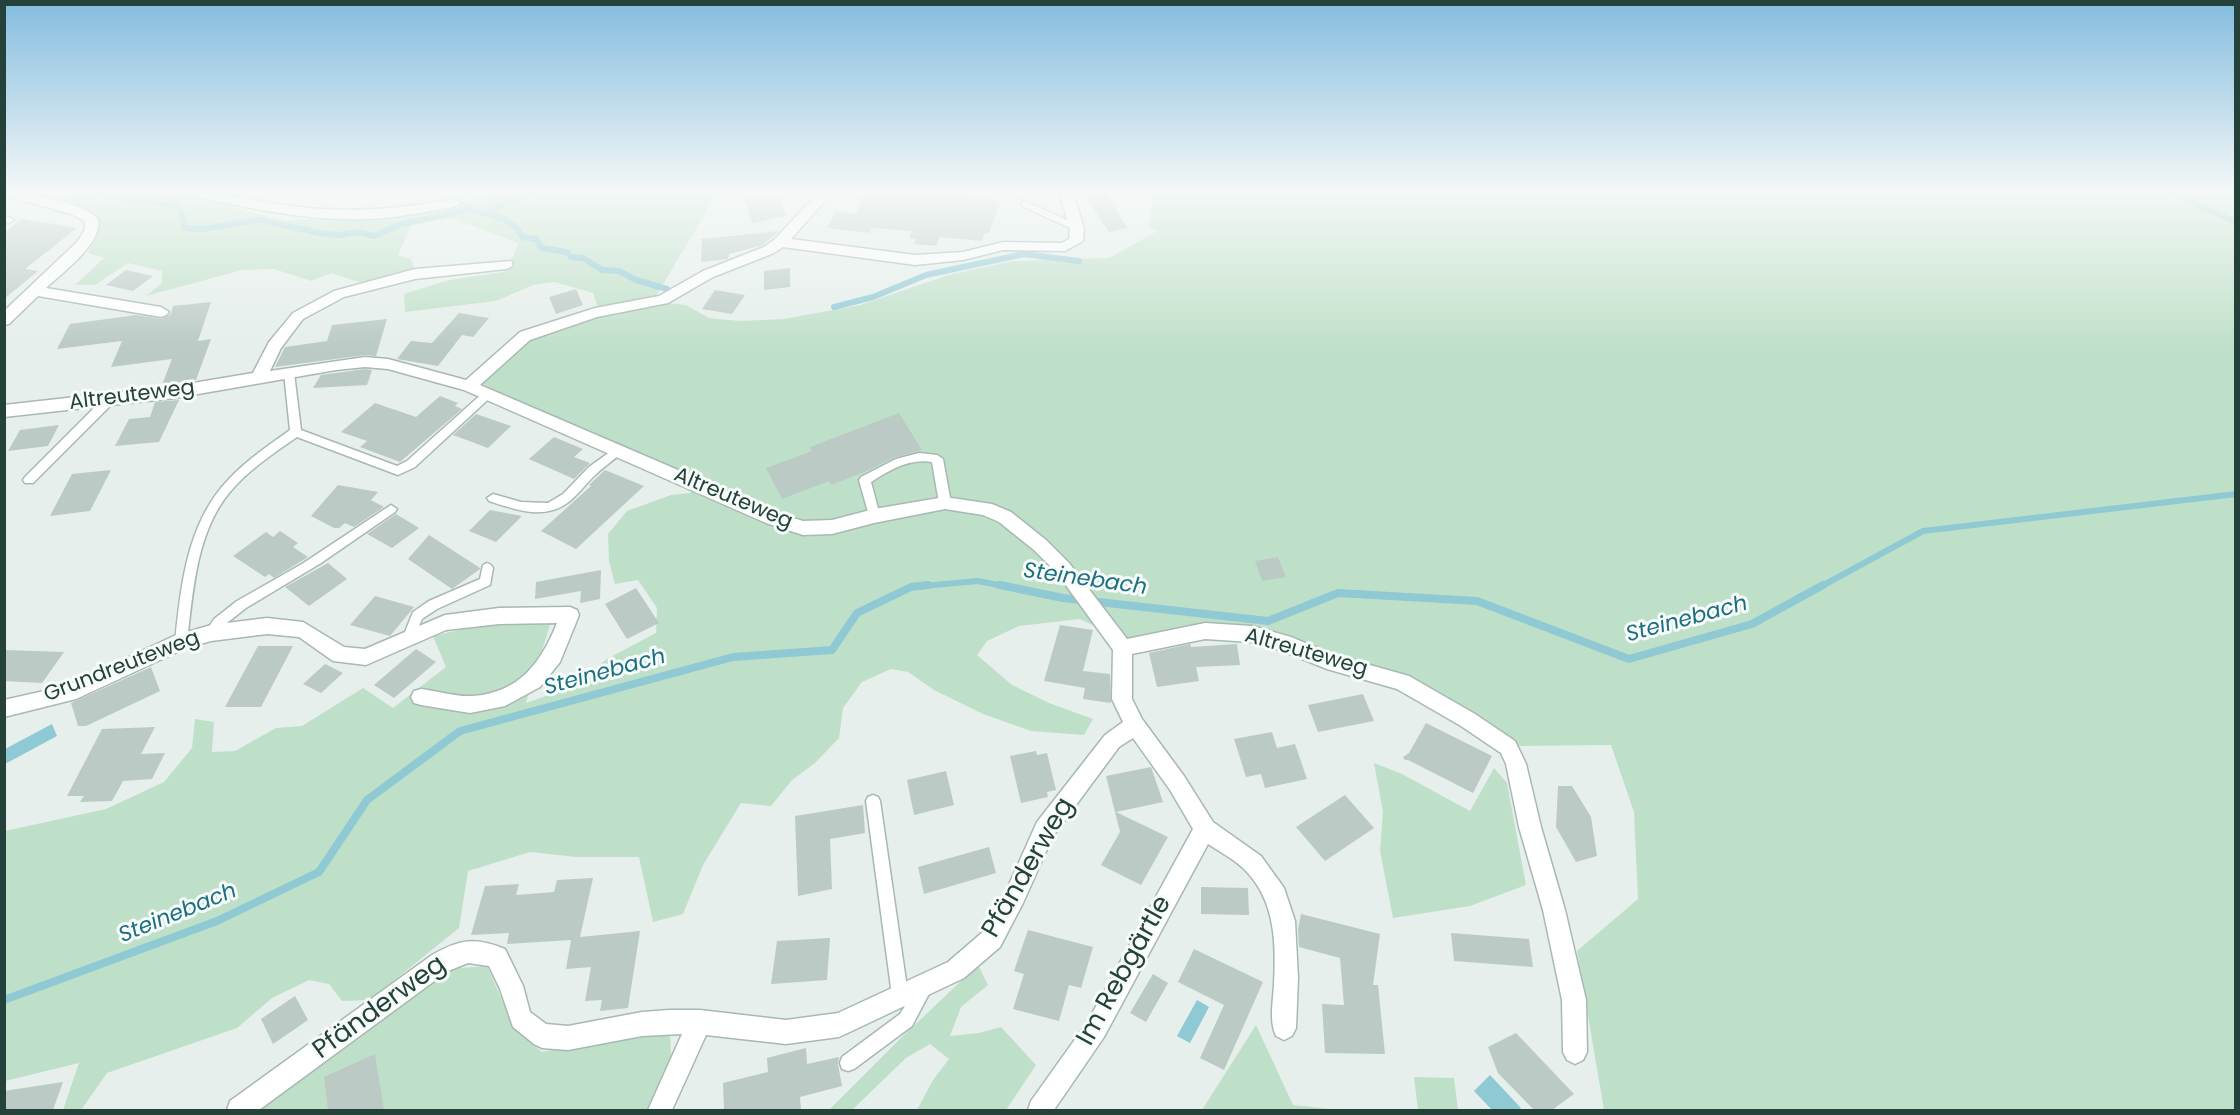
<!DOCTYPE html>
<meta charset="utf-8">
<style>
body{margin:0}
#map{position:relative;width:2240px;height:1115px;overflow:hidden;background:#e6efeb;font-family:Poppins,sans-serif}
canvas{display:block}
.frame{position:absolute;inset:0;border:6px solid #24423a;pointer-events:none}
</style>
<div id="map">
<canvas width="2240" height="1115"></canvas>
<div class="frame"></div>
</div>
<script>
const ctx = document.querySelector('canvas').getContext('2d');
ctx.lineJoin = 'round';
function fill(path, color) { ctx.fillStyle = color; ctx.fill(path, 'evenodd'); }
function trace(path, color, width, dash) { ctx.strokeStyle = color; ctx.lineWidth = width; ctx.lineCap = dash ? 'butt' : 'round'; ctx.setLineDash(dash || []); ctx.stroke(path); }
function label(font, color, halo, rows, align = 'center') {
  ctx.font = font + ' Poppins,sans-serif'; ctx.lineWidth = 6; ctx.setLineDash([]); ctx.textBaseline = 'middle'; ctx.strokeStyle = halo; ctx.fillStyle = color; for (const [text, x, y, turn = 0] of rows) {
    ctx.save(); ctx.translate(x, y); ctx.rotate((+turn || 0) * Math.PI / 180); ctx.textAlign = isNaN(turn) ? turn : align; if (halo) ctx.strokeText(text, 0, 0); ctx.fillText(text, 0, 0); ctx.restore();
  }
}
fill(new Path2D(`
 M71 193H201L237 209 285 220 362 218 446 207 493 193H722L712 202 656 296 598 308 593 293 555 282 533 285 496 301 405 312 404 294 449 280 503 272 512 259 518 243 454 219 412 223 398 255 411 259 415 270 362 283 331 273 311 281 274 269 242 270 146 296 162 283V271L128 263 95 285H75L104 258 88 253 94 241 91 218 58 203Z
 M1153 193H2235V1110H1604L1577 951 1638 899 1634 812 1611 745 1520 746 1485 719 1419 684 1283 635 1192 625 1128 642 1080 619 1019 626 987 641 977 655 1012 685 1049 703 1093 719 1084 735 1031 731 983 714 934 690 908 672 891 669 862 682 843 708 839 738 815 763 792 780 771 806 741 803 703 865 683 914 653 922 639 857H577L530 852 468 871 459 928 370 1000 342 1001 329 984 309 980 272 998 237 1028 107 1073 81 1110H63L79 1063 5 1081V831L106 809 164 782 192 748 195 719 214 722 212 752 235 751 276 728 302 726 363 688 393 708 446 667 433 636 494 622 551 621 526 703 571 687 607 659 656 633 657 608 638 580 615 584 609 561 608 534 627 511 671 495 690 493 696 488 481 383 527 342 600 315 667 303 686 305 709 318 740 321 784 319 860 305 952 274 1013 261 1109 258 1157 231 1149 227Z
 M1374 763 1402 774 1470 811 1494 768 1507 783 1526 885 1470 906 1393 918 1380 851 1383 812Z
 M978 965 988 985 961 1007 950 1036 979 1033 1001 1027 1036 1065 1006 1110H917L933 1080 949 1059 930 1044 906 1058 852 1110H829L903 1036Z
 M487 966 514 1027 542 1052 652 1030 670 1037 672 1069 650 1110H260L447 969Z
 M1256 1025 1293 1105 1340 1110H1202Z
 M1414 1077 1454 1078 1458 1110H1418Z`), '#bfe0c8');
fill(new Path2D(`
 M52 724 57 736 5 764V749Z
 M1197 1000 1209 1007 1190 1043 1177 1036Z
 M1490 1075 1521 1108 1518 1110H1492L1474 1091Z`), '#8ec9d4');
trace(new Path2D(`
 M93 193 172 205 180 209 185 228 202 229 260 220 324 234 340 235 357 232 374 236 399 225 470 209 504 219 516 227 522 237 536 239 542 248 567 252 571 257 583 258 602 270 619 271 636 280 667 289
 M2171 193 2236 222
 M486 213 523 195 534 193
 M834 307 873 297 926 275 1024 254 1079 261
 M912 587 978 581 1008 587
 M1820 587 1923 531 2236 494`), '#8ec9d4', 6);
trace(new Path2D(`
 M1000 585 1063 598 1268 621 1338 593 1477 601 1629 659 1752 624 1823 585
 M4 1000 217 921 319 872 367 800 460 731 733 657 832 650 857 613 911 587 928 585`), '#8ec9d4', 8);
fill(new Path2D(`
 M866 193H967L966 196 1001 201 989 233H985L982 241 939 237 936 246 914 244 916 239 909 238 912 231 872 228 869 233 827 228 836 211 856 214Z
 M1083 193H1109L1110 201 1128 228 1109 232Z
 M763 196 764 200 779 197 786 216 752 223 745 200Z
 M22 219 77 228 25 269 38 271 4 299V233Z
 M779 231 763 245 729 254 728 259 701 262 702 239Z
 M790 268V287L764 290V271Z
 M126 270 153 276 133 291 106 285Z
 M576 289 583 305 556 314 549 297Z
 M715 290 745 295 732 314 702 309Z
 M211 302 198 341 211 339 196 380 162 385 172 359 111 367 122 341 57 349 70 324 136 315 162 319 171 314 173 306Z
 M459 313 489 318 473 337 462 335 438 366 397 359 411 341 432 343Z
 M387 319 376 356 365 355 275 367 285 347 327 341 332 325Z
 M365 369 372 370 367 385 313 388 321 375Z
 M440 396 458 403 455 406 462 409 400 462 360 447 367 441 341 432 375 403 416 417Z
 M179 400 159 442 115 446 129 419 150 417 155 402Z
 M899 413 922 450 895 457 867 471 831 485 829 481 782 499 766 468 812 451 810 447Z
 M476 414 511 426 488 448 453 435Z
 M59 425 48 446 8 451 20 430Z
 M554 437 583 449 574 457 590 463 574 479 529 459Z
 M111 470 90 511 50 516 72 474Z
 M605 470 644 486 576 549 541 531 591 486 589 485Z
 M338 485 378 492 371 500 384 507 354 527 345 523 339 528H334L311 516Z
 M490 510 522 516 496 542 469 531Z
 M396 514 419 528 392 548 367 534Z
 M280 531 298 543 293 547 308 557 274 578 269 574 265 577 233 556 266 532 273 537Z
 M429 535 480 568V569L452 589 408 559Z
 M1278 557 1286 577 1262 581 1255 561Z
 M328 563 347 579 309 606 285 587Z
 M601 570 600 599 580 603 581 591 535 599 536 582Z
 M636 588 659 623 627 639 605 604Z
 M375 596 414 607 390 636 350 625Z
 M1060 625 1093 630 1083 671 1110 674 1111 703 1083 699 1085 688 1044 681Z
 M1190 644 1191 647 1237 644 1240 665 1196 667 1199 681 1157 687 1149 653Z
 M258 646H293L261 707H225Z
 M416 649 436 662 394 698 374 685Z
 M4 650 64 652 42 683 4 681Z
 M325 664 343 673 321 693 303 684Z
 M151 667 160 691 86 726H78L71 703Z
 M1363 694 1374 721 1318 732 1308 705Z
 M1426 723 1492 756 1473 793 1408 760H1405L1403 757 1409 753Z
 M155 727 141 754 165 753 152 779 123 781 112 801 80 802 84 796H67L102 729Z
 M1272 732 1277 748 1295 744 1307 779 1265 788 1261 774 1246 777 1234 739Z
 M1036 751 1037 755 1047 753 1056 790 1047 792 1048 797 1021 803 1010 756Z
 M1151 767 1163 802 1116 812 1168 837 1141 885 1101 865 1120 832 1106 776Z
 M946 771 954 805 914 815 907 780Z
 M1558 786H1572L1591 817 1597 856 1576 862 1556 827Z
 M1345 795 1374 828 1325 861 1296 827Z
 M863 805 865 833 830 839 832 889 798 896 795 816Z
 M989 847 996 873 924 894 918 867Z
 M593 878 580 937 640 931 628 1008 600 1011 602 1000 585 1001 591 967 566 969 571 940 507 944 509 933 471 935 485 886 519 884 516 895 554 892 557 880Z
 M1201 887 1248 888 1249 915 1201 914Z
 M1301 914 1380 934 1373 985H1378L1385 1054 1325 1053 1322 1004 1344 1005 1340 958 1299 947 1298 929Z
 M1028 930 1093 947 1081 988 1069 985 1059 1021 1013 1009 1024 974 1014 971Z
 M1451 933 1529 939 1533 967 1454 961Z
 M830 938 827 980 771 984 777 941Z
 M1194 949 1263 982 1224 1070 1200 1058 1224 1005 1178 982Z
 M1153 974 1168 983 1146 1022 1130 1013Z
 M295 996 308 1020 273 1044 261 1019Z
 M1516 1033 1574 1094 1552 1110H1534L1498 1073 1488 1047Z
 M806 1048 807 1064 839 1057 838 1064 842 1086 800 1097 801 1110H724L723 1083 768 1072 767 1058Z
 M375 1054 384 1110H328L324 1077Z
 M63 1082 53 1110H4V1091Z`), '#bbcac4');
const service = new Path2D(`
 M1025 201 1080 226 1082 228 1077 231 1074 230 1022 206V202Z
 M4 216 12 218 14 220 9 223 4 222Z
 M289 369 294 373 301 430 397 466 407 461 485 391H493L494 394 415 467 398 475 297 437C274 453 248 470 229 493 196 534 193 591 187 642L185 646 181 647 177 646 175 642C181 585 187 522 229 479 247 460 269 445 290 430L284 373Z
 M108 397 113 401 112 404 33 483H25L23 480 25 477 104 398Z
 M618 446 622 447 624 450 622 453C612 461 602 468 593 477 585 485 578 494 570 501 545 521 516 510 489 501L487 498 493 494 521 502 548 503 563 494 589 467Z
 M919 453 937 455 943 459 951 503 949 506H941L939 503 932 462C910 458 889 470 871 482L880 516 874 520 870 519 859 480 861 477 896 459Z
 M391 505 397 509 395 512 321 563 246 608 223 626 215 637 211 638 207 637 205 633 214 619 237 601 302 564Z
 M487 563 491 565 493 568 490 585 437 609 422 619 413 641 409 642 405 641 403 637 413 612 429 601 480 579 483 565Z
 M873 795 878 797 880 801 908 995 905 1000 900 1003 895 1000 892 995 866 801 868 797Z
 M924 980 929 983 932 988 912 1026 854 1069 848 1071 842 1069 840 1063 842 1057 900 1014 919 983Z`);
const minor = new Path2D(`
 M5 193C28 193 82 201 98 219 104 242 62 273 46 288L161 307 169 312 166 315 161 317 38 296 9 324 4 325V311L78 241 85 229V221L71 214 7 196Z
 M193 193C228 192 263 203 298 207 352 213 401 209 454 199L461 203 454 207C425 212 397 218 368 219 311 221 255 210 200 197Z
 M818 193H832L791 239 915 255 963 252 1003 242 1062 243 1069 239 1070 228 1059 193H1073L1084 228 1083 241 1065 251 1003 250 963 260 915 265 783 247 774 253 713 277 668 303 597 317 530 340 480 385 778 513 803 521 832 520 874 509 945 497 992 504 1011 512 1046 540 1069 563 1127 639 1205 623 1252 626 1291 637 1331 654 1409 676 1475 714 1515 741 1526 764 1541 827 1565 910 1586 1000 1587 1052 1583 1060 1575 1064 1567 1060 1563 1052 1562 1000 1543 910 1519 827 1506 764 1501 753 1461 726 1397 689 1327 669 1280 650 1252 642 1205 639 1132 654V699L1142 719 1184 776 1213 822 1261 856 1284 888 1295 921 1298 978 1296 1028 1292 1036 1284 1040 1276 1036C1269 1021 1273 1002 1274 985 1276 945 1276 902 1246 871 1236 860 1220 852 1208 844L1104 1037 1054 1110H1028L1031 1101 1088 1021 1193 829 1170 790 1133 738 1119 747 1053 836 1023 903 1000 947 964 978 839 1037 786 1044 706 1035 672 1110H648L682 1034 642 1036 568 1050 542 1048 534 1044 513 1027 500 989 489 966 468 963 448 971 259 1110H227L230 1101 432 955C460 939 475 937 505 949L523 986 530 1012 546 1024 568 1026 642 1012 669 1010H700L786 1020 838 1013 948 962 984 931 1007 889 1037 822 1105 735 1123 722 1112 699 1113 650 1057 573 1034 550 999 522 983 515 945 509 874 523 832 534 803 535 766 523 464 390 388 369 365 367 336 370 175 398 4 417V405L175 386 253 373 269 342 293 313 334 291 415 269 511 261 513 264 511 267 506 269 415 279 344 297 303 319 281 348 270 371 365 357 388 359 466 380 520 332 595 308 659 296 703 271 764 247 775 239Z
 M570 607 577 610 579 615 560 662 540 687 505 706 470 713 421 705 414 703 411 697 414 691 421 689C437 691 456 697 472 696 519 693 541 663 557 623L499 624 446 630 366 665 333 661 299 637 267 634 211 641 186 648 76 699 4 717V700L66 686 174 636 211 625 267 618 303 622 344 647 365 649 445 615 499 608Z`);
trace(service, '#a8b8b2', 3);
trace(minor, '#a8b8b2', 3);
fill(service, '#fff');
fill(minor, '#fff');
const sky = ctx.createLinearGradient(0, 0, 0, 349);
sky.addColorStop(0, '#84bce0');
sky.addColorStop(0.55, '#f4f8f6');
sky.addColorStop(1, '#f4f8f600');
ctx.fillStyle = sky;
ctx.fillRect(0, 0, 2240, 349);
label('21px', '#24423a', '#f7fbf9', [
 ["Altreuteweg",132,396,-7],
 ["Altreuteweg",733,499,23],
 ["Altreuteweg",1306,653,16],
 ["Grundreuteweg",122,667,-21]
]);
label('italic 22px', '#1c6f80', '#f7fbf9', [
 ["Steinebach",1085,580,8],
 ["Steinebach",1687,620,-15],
 ["Steinebach",605,673,-15],
 ["Steinebach",178,914,-22]
]);
label('26px', '#24423a', '#f7fbf9', [
 ["Pfänderweg",1029,868,-60],
 ["Im Rebgärtle",1125,971,-61],
 ["Pfänderweg",380,1008,-36]
]);
</script>
